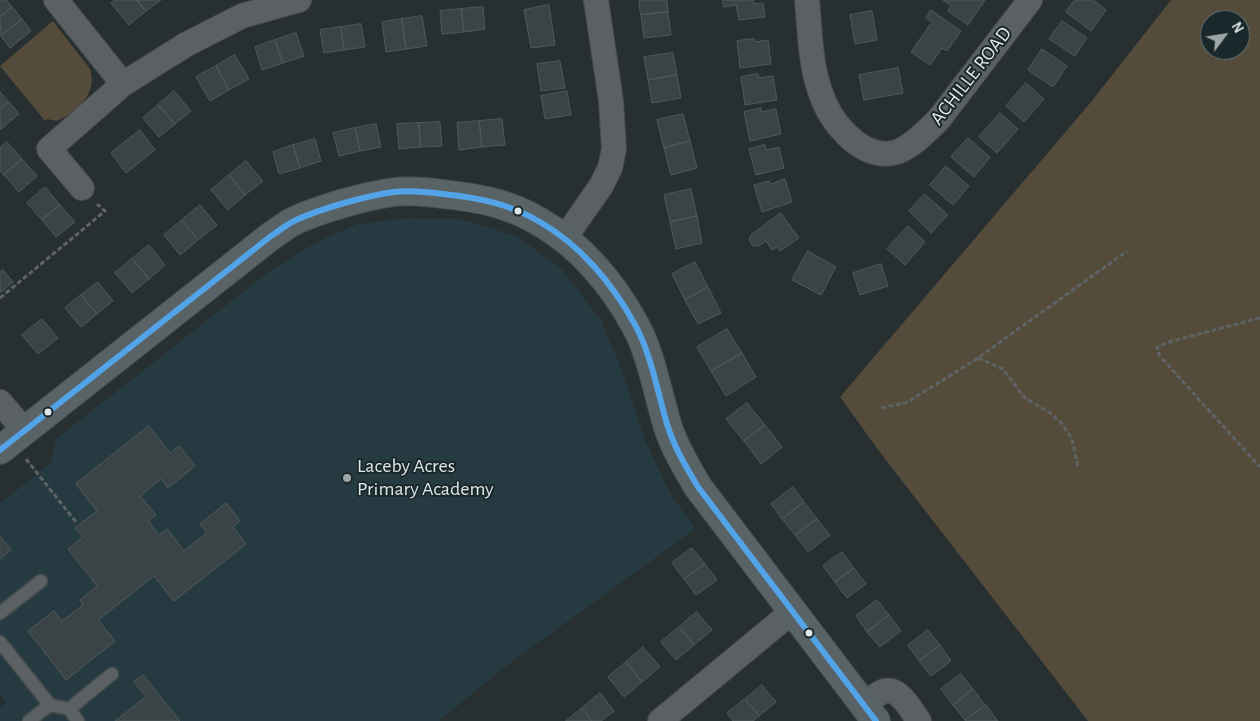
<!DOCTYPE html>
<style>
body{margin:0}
#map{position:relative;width:1260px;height:721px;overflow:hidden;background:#272f31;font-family:"Alegreya Sans",sans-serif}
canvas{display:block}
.north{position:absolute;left:1200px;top:10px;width:50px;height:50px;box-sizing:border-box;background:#1a282b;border:1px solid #687477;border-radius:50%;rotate:59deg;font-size:14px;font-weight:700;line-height:20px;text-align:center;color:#dde6e8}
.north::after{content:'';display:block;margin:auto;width:18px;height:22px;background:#9da6a8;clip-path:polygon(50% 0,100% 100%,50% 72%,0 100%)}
</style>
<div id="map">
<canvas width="1260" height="721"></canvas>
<div class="north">N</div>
</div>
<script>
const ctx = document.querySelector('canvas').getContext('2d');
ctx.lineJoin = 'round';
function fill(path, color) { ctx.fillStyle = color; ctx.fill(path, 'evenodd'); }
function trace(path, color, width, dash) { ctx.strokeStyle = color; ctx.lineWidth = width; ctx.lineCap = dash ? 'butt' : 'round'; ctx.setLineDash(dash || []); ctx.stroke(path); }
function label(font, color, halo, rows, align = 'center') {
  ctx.font = font + ' "Alegreya Sans",sans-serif'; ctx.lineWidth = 4; ctx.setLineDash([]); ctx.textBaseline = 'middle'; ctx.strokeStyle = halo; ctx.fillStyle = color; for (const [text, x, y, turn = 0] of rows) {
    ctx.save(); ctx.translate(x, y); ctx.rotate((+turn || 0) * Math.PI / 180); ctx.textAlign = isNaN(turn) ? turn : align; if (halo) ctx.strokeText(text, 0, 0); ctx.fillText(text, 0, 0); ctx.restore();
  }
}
fill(new Path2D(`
 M407 218 461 219 515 236 560 267 601 320 622 371 644 438 670 493 695 529 509 664 439 721H0V707L6 702 0 694V504L51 462 56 439 271 270 324 238 358 224Z`), '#263b41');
fill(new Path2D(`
 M1171 0H1260V721H1088L882 455 840 397 1091 102ZM1210 20H1240V50H1210Z
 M53 21 90 69C98 93 78 111 57 121L47 119 45 121 0 66Z`), '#554b3b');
const building = new Path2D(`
 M0 0H6L12 7 0 17Z
 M115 0H137L146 11 129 25 111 3Z
 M137 0H161L146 11Z
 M639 0H667L668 12 641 15Z
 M723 0H753L754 4 763 3 765 17 739 20 736 5 724 7Z
 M943 0H985L968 25 948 11 951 6Z
 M1075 0H1093L1106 10 1091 31 1066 12Z
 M549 5 555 45 531 48 524 10Z
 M12 7 22 19 1 36 0 17Z
 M483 7 485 29 464 32 461 9Z
 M461 9 464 32 442 34 440 11Z
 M931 10 961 31 947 51 942 48 930 65 911 52 932 22 926 18Z
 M872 11 877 40 855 44 850 15Z
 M668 12 671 35 644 38 641 15Z
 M422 16 427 46 406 49 402 19Z
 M22 19 31 31 10 48 1 36Z
 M402 19 406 49 386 52 382 22Z
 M1062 21 1087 38 1075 56 1049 39Z
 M361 24 365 47 344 50 341 27Z
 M341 27 344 50 324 53 320 30Z
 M296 33 304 56 283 63 275 40Z
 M754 39 755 42 768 40 771 64 740 68 737 41Z
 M275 40 283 63 262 70 255 47Z
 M1042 49 1067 66 1053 87 1028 70Z
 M673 53 677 75 648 80 644 57Z
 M235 55 249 79 229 90 216 66Z
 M560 61 565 88 541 91 537 64Z
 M216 66 229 90 210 101 196 77Z
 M898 68 903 93 864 100 859 75Z
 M758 74 759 78 773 76 777 100 745 105 741 77Z
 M677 75 681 98 652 103 648 80Z
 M1026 83 1044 99 1024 122 1006 106Z
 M174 91 191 111 175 124 158 105Z
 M567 91 571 115 545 119 541 96Z
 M0 92 9 102 0 109Z
 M9 102 19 114 0 130V109Z
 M158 105 175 124 159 137 143 118Z
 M761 108V112L776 109 781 134 750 141 744 112Z
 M1000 113 1018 129 997 153 979 137Z
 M683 114 690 141 664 148 657 120Z
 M502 119 505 145 482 147 479 121Z
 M479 121 482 147 459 150 457 123Z
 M440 122 442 146 420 147 419 123Z
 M419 123 420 147 399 149 397 124Z
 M376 124 381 147 360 151 355 128Z
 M355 128 360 151 339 156 333 133Z
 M140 130 155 150 126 173 111 153Z
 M968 138 990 157 974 177 951 157Z
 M315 139 321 161 300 168 293 145Z
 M690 141 697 168 671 175 664 148Z
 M7 142 22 159 4 175 0 171V148Z
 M293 145 300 168 279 174 273 152Z
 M765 145 766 150 779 147 784 168 756 175 749 149Z
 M22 159 37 176 19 192 4 175Z
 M246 161 263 181 245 195 229 175Z
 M946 166 969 186 953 205 930 185Z
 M229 175 245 195 228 210 211 190Z
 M785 179 792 202 762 212 754 185 769 181 770 184Z
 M45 187 60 205 42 220 27 203Z
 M691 189 697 216 670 222 664 195Z
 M925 194 948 215 931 233 909 211Z
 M60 205 75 222 56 237 42 220Z
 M200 205 217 225 198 240 182 220Z
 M781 213 799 238 780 251 777 247 772 250 766 241 759 246H753L749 240 751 235Z
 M697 216 702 243 676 249 670 222Z
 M182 220 198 240 180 255 164 235Z
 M908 226 925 242 905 265 887 249Z
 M149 245 165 265 149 279 132 259Z
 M808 251 836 267 821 295 792 280Z
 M132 259 149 279 132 293 115 273Z
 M695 262 708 287 685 300 672 274Z
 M881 264 888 286 860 295 853 273Z
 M3 270 13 282 0 293V272Z
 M98 282 113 301 97 314 81 295Z
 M708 287 721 313 698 324 685 300Z
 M81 295 97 314 81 327 65 308Z
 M42 319 58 338 38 354 22 335Z
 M727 329 742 353 711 371 697 347Z
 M742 353 756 377 726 396 711 371Z
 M747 403 765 425 744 441 726 419Z
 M765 425 782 447 761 464 744 441Z
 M149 426 170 453 179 446 195 466 168 488 161 479 140 496 156 515 148 521 159 535 167 529 184 551 207 533 200 524 226 503 240 521 233 527 246 544 174 601 154 576 98 620 115 641 66 680 28 631 54 611 62 621 83 605 80 600 97 586 68 549 83 537 75 528 97 511 76 484Z
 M793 487 804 502 782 519 771 504Z
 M804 502 817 519 795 535 782 519Z
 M817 519 830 535 808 552 795 535Z
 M0 536 11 550 0 559Z
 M692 548 705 564 684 579 672 563Z
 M842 552 854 568 835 582 823 566Z
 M705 564 717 580 696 595 684 579Z
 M854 568 866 584 847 598 835 582Z
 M877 600 889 615 867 632 856 616Z
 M697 612 712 630 694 645 679 627Z
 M889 615 901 631 880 647 867 632Z
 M679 627 694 645 676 660 661 642Z
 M928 630 940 645 919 661 908 645Z
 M940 645 951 661 931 676 919 661Z
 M643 647 660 667 642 682 626 662Z
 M626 662 642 682 624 697 608 677Z
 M961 674 973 689 953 705 941 689Z
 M143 675 180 721H115L146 697 134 682Z
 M762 685 776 702 759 716 745 699Z
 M973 689 985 705 965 720 953 705Z
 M600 693 614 711 601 721H592L582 708Z
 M745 699 759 716 753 721H733L727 713Z
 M986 705 998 721H965Z
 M582 708 592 721H566Z`);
fill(building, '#3a4446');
trace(building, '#51585a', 1);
const lane = new Path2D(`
 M0 613 41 581
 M0 642 50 705 69 709 112 674
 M69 709 78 721
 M29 721 50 705`);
const street = new Path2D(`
 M56 0 123 84
 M807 0C810 30 810 63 820 91 829 120 859 159 893 153 909 150 928 130 939 119L1030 0
 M82 188 49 149 123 84 187 44 242 16 299 0
 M564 239 601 186 610 168 614 149 611 101 596 0
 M0 402 24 430
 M864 705C869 701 875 696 880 693 898 683 910 709 919 721
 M660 721 793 611`);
const secondary = new Path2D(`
 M0 450 271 236C279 231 287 224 296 220 323 208 365 196 394 192 410 190 428 192 443 194 479 198 508 203 540 222 580 245 612 283 634 323 651 352 658 395 668 427 675 449 687 468 698 487L876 721`);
trace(lane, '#464c4e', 15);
trace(street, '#464c4e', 26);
trace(secondary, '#464c4e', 30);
trace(new Path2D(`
 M0 298 105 211 97 204
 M1260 318 1172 341 1157 347 1159 355 1260 467
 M978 358 1003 369 1025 398 1049 412 1062 424 1072 439 1078 467
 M881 408 908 402 978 358 1127 251
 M26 459 76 522`), '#5e6465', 3, [5, 2.5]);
trace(lane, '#5b6163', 12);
trace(street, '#5b6163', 24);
trace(secondary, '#596265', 28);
trace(new Path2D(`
 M0 450 271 236C279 231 287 224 296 220 323 208 365 196 394 192 410 190 428 192 443 194 479 198 508 203 540 222 580 245 612 283 634 323 651 352 658 395 668 427 675 449 687 468 698 487L876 721`), '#53a3e8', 6);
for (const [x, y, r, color] of [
 [518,211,4.5,"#dde6e8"],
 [48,412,4.5,"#dde6e8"],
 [347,478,5,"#9da6a8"],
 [809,633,4.5,"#dde6e8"]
]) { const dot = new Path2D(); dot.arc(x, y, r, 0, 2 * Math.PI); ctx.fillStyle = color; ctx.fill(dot); trace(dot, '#1a282b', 2); }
label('20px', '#dde6e8', '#1a282b', [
 ["ACHILLE ROAD",971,76,-52]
]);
label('20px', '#dde6e8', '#1a282b', [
 ["Laceby Acres",357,466],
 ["Primary Academy",357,489]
], 'left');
</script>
